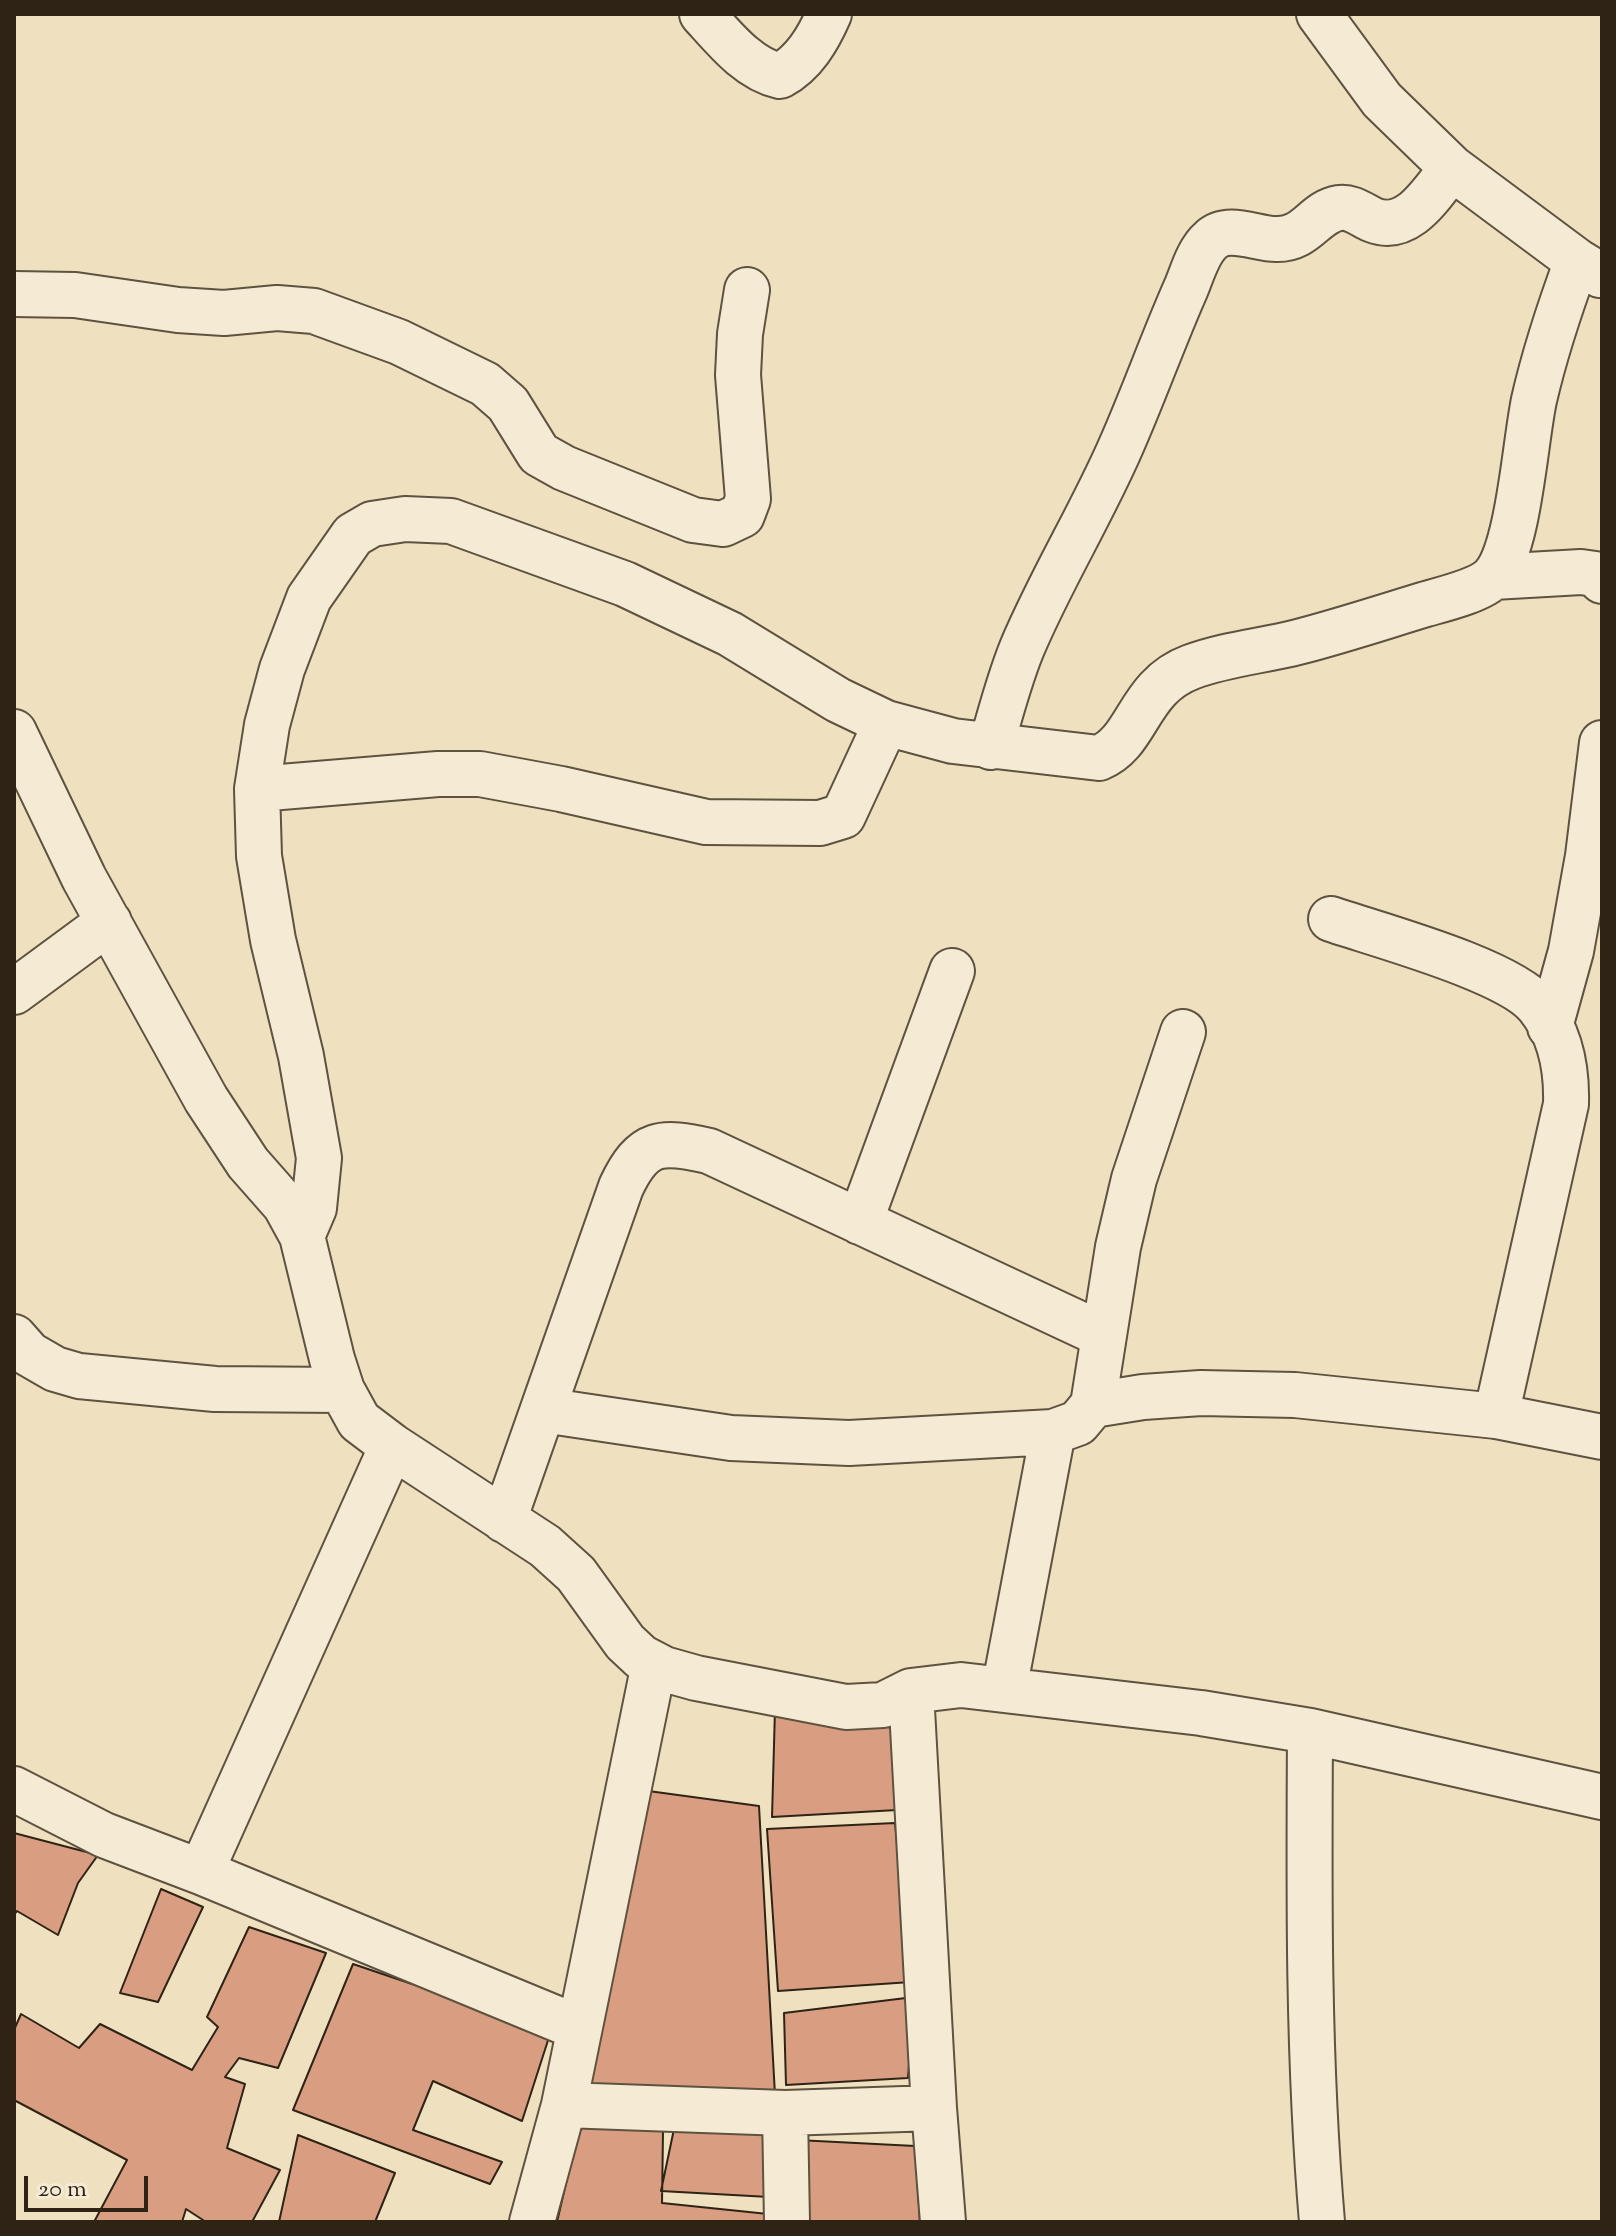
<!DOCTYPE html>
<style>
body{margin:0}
#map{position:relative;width:1616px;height:2236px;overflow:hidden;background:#efe0bf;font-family:"Sorts Mill Goudy",serif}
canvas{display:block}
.frame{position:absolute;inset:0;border:16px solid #2e2315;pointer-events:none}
.scale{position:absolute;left:24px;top:2176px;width:124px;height:36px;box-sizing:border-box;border:4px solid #2e2315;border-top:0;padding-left:10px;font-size:24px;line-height:28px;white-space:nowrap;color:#2e2315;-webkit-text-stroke:6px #f5ebd5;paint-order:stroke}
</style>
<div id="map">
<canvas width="1616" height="2236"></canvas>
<div class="frame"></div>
<div class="scale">20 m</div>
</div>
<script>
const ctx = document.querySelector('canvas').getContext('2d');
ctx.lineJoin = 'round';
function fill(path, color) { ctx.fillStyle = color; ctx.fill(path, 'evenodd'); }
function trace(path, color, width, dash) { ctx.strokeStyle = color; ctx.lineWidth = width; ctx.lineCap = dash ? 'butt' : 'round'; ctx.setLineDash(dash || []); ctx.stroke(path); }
const building = new Path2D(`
 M775 1709 895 1724 897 1810 772 1817Z
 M641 1790 759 1806 775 2095 586 2088Z
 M895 1823 911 1982 778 1991 767 1829Z
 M14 1833 98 1855 78 1883 58 1935 17 1911 14 1915Z
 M161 1889 203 1907 158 2002 120 1993Z
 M249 1927 326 1953 278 2068 239 2058 225 2077 245 2084 227 2148 280 2170 252 2222H206L186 2209 182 2222H94L127 2160 14 2100V2030L21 2014 79 2048 100 2024 192 2070 218 2027 207 2017Z
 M353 1964 551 2031 522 2121 433 2081 413 2130 502 2162 490 2184 293 2110Z
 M914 1997 908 2078 786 2085 784 2013Z
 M579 2127 663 2131 662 2203 768 2214V2222H557Z
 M674 2129 767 2134 769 2197 661 2191Z
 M298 2135 395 2173 375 2222H279Z
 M797 2140 915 2146 920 2222H800Z`);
fill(building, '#d99e82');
trace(building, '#2e2315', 2);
const minor = new Path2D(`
 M702 14C724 38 748 69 780 76 804 63 818 39 829 14
 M1319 14 1382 100 1452 168 1577 261 1600 275
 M14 294 75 295 178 310 224 313 277 308 314 311 399 342 485 384 508 404 539 454 564 468 693 520 723 524 742 515 748 499 738 375 740 334 747 290
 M1493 577 1581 572 1595 574 1602 581
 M14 732 84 878 206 1099 248 1163 285 1205 302 1236 332 1359 342 1390 359 1421 392 1446 545 1546 576 1574 625 1642 641 1657 664 1669 696 1678 846 1707 883 1705 911 1691 961 1685 1201 1713 1310 1731 1602 1797
 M991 747C1000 714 1009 680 1022 648 1051 579 1091 515 1121 446 1144 394 1163 340 1186 288 1192 274 1198 251 1211 240 1228 224 1256 239 1276 239 1307 240 1314 212 1339 208 1351 206 1362 215 1373 220 1409 234 1432 192 1452 168
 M257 789 438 774H480L561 789 706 822 820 823 843 816 886 723
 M1331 919C1378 935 1509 970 1538 1006 1561 1034 1567 1069 1566 1104L1496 1416
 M14 992 109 922
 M1550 1027 1571 951 1588 856 1602 743
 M860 1222 952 971
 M302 1236 314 1208 319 1158 301 1056 273 940 259 856 257 789 267 725 282 669 309 598 353 535 372 524 405 519 451 521 625 584 730 634 838 700 886 723 953 741 1099 758C1139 742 1137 687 1191 667 1225 654 1263 651 1298 642 1341 631 1383 617 1426 604 1444 599 1481 590 1493 577 1519 548 1525 442 1534 400 1545 352 1560 307 1577 261
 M14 1337 29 1354 55 1369 79 1376 215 1389 342 1390
 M1093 1405 1143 1397 1201 1393 1295 1395 1496 1416 1602 1437
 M543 1410 731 1438 849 1443 1053 1432 1078 1423 1093 1405 1118 1247 1134 1179 1183 1032
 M504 1520 621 1187C643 1140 661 1140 709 1151L1103 1335
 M1004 1690 1053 1432
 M911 1691 934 2108 943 2222
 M1310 1731C1309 1895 1308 2059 1322 2222
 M14 1789 104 1835 201 1872 579 2028
 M201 1872 392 1446
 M564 2105 785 2113 934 2108
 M785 2113 787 2222
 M532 2222 564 2105 654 1664`);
trace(minor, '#5e5240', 48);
trace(minor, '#f5ebd5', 44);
</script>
